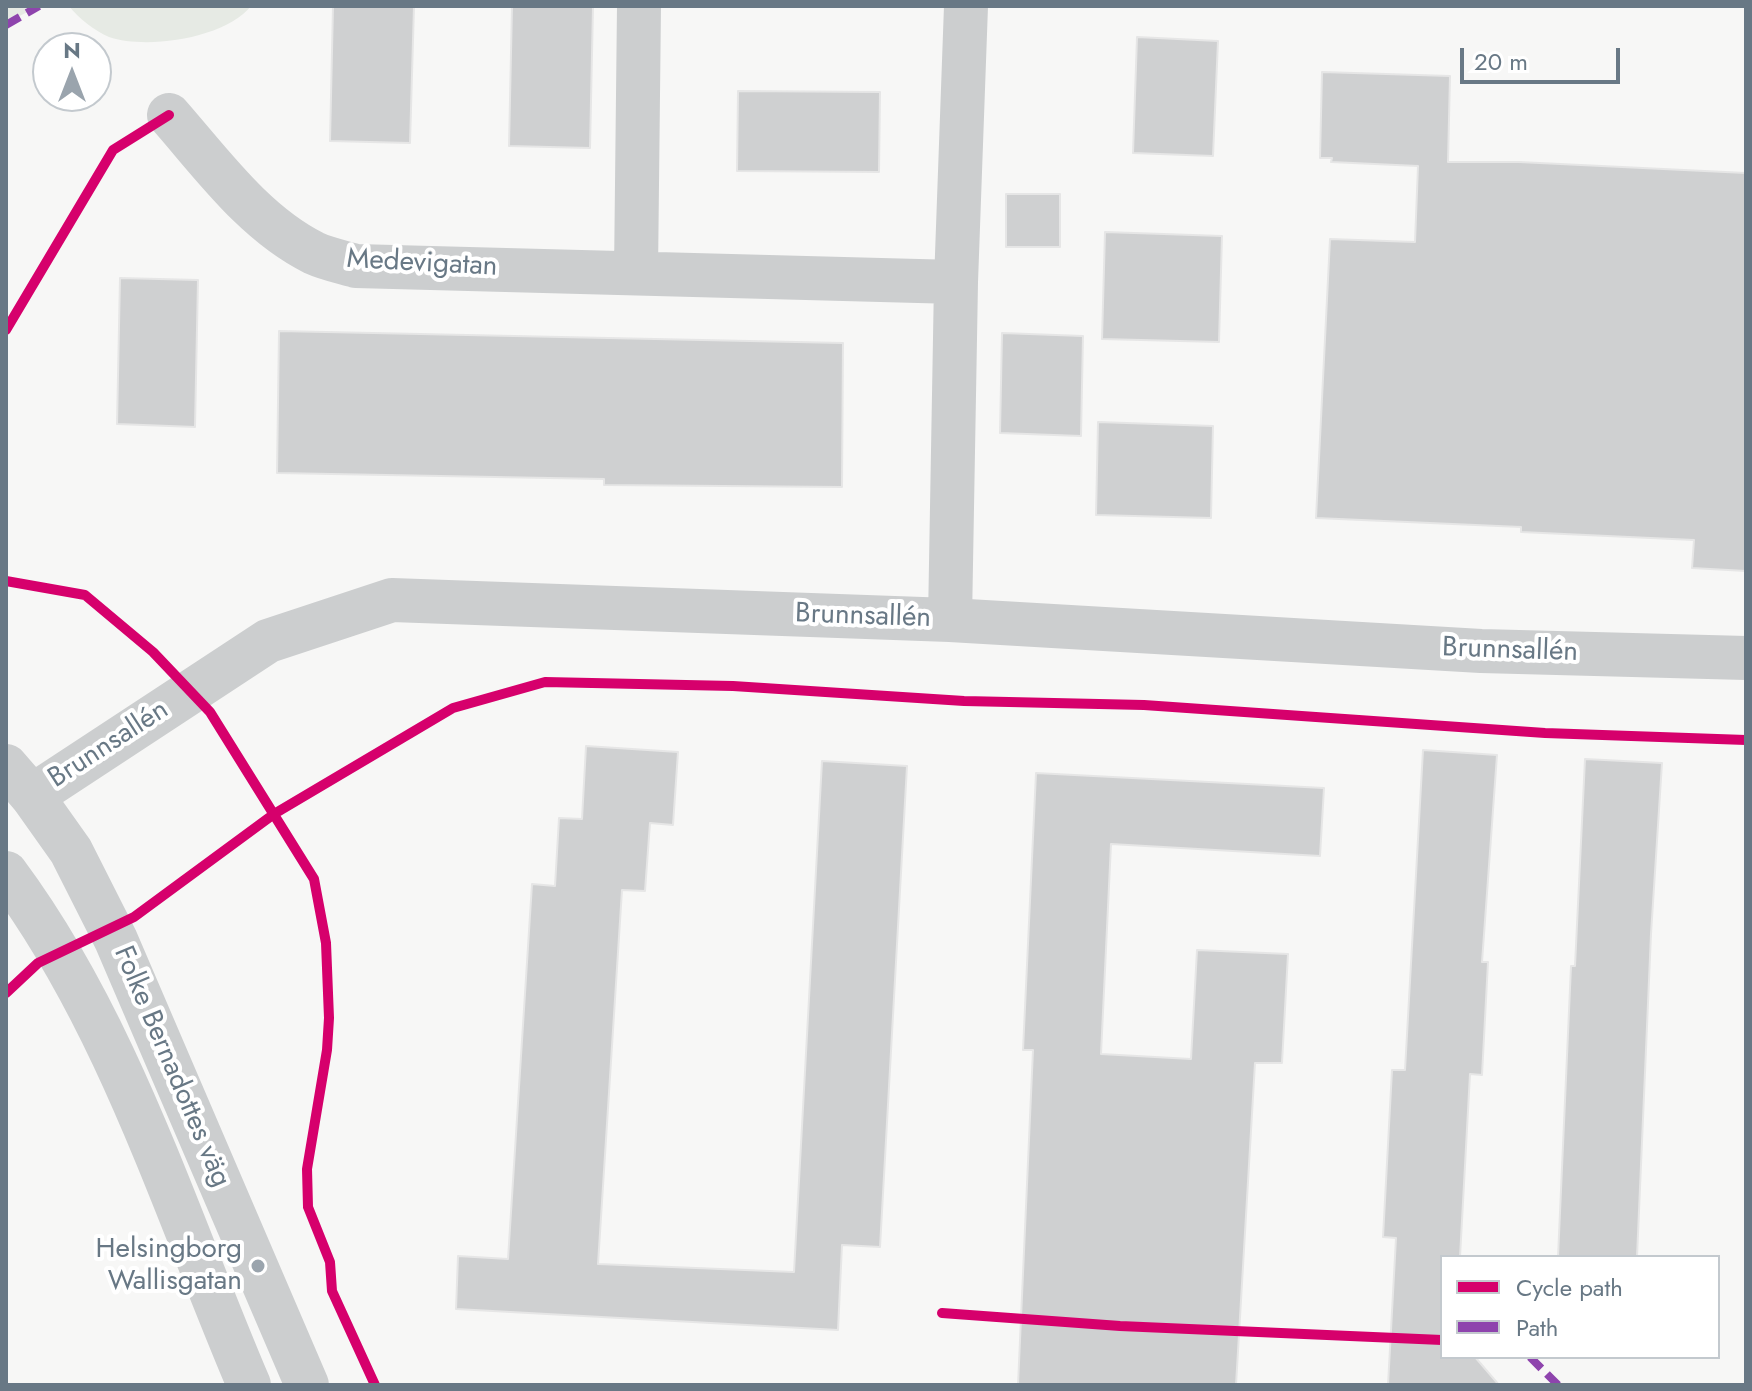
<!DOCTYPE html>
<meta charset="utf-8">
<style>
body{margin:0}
#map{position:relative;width:1752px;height:1391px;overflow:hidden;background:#f7f7f6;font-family:Jost,sans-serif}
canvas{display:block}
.frame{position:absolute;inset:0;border:8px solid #687885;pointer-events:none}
.legend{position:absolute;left:1440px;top:1255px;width:280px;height:104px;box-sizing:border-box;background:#fff;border:2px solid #c3c9ce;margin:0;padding:10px 14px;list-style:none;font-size:24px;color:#687885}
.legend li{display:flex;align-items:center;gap:16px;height:40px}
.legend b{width:40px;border:2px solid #c3c9ce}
.north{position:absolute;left:32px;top:32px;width:80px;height:80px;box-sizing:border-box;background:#fff;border:2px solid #c3c9ce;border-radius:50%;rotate:0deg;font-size:22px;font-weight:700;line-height:32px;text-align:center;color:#687885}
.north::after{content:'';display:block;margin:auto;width:28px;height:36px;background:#9aa4ad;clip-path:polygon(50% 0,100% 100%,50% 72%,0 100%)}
.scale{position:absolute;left:1460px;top:48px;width:160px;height:36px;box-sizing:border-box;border:4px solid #687885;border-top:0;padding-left:10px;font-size:24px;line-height:28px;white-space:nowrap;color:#687885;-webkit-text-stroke:6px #fff;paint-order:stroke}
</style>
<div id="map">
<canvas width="1752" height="1391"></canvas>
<div class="frame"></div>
<ul class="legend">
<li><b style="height:10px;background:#d6006c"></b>Cycle path</li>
<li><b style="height:10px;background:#8e44ad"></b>Path</li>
</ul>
<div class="north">N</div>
<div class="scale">20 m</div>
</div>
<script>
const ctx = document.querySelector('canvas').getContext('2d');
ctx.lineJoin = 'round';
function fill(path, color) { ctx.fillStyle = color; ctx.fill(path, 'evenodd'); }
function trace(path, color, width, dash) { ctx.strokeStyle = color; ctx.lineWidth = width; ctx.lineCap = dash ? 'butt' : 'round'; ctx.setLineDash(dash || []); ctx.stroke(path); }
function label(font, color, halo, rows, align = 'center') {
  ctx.font = font + ' Jost,sans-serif'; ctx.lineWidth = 8; ctx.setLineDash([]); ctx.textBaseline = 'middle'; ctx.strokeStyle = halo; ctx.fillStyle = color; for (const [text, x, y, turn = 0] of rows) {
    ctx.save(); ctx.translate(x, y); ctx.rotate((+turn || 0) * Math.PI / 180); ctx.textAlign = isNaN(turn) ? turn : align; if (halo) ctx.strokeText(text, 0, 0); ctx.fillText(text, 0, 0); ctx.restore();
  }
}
fill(new Path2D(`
 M6 6H39L6 23Z
 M69 6H251C226 38 147 50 109 37 95 31 78 18 69 6Z`), '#e6eae4');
const building = new Path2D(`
 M333 6H414L410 143 330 141Z
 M512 6 593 7 590 148 509 146Z
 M1137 37 1218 41 1213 156 1133 153Z
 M1322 72 1450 76 1448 162H1519L1746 173V571L1692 568 1694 540 1521 532V527L1316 518 1330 239 1415 242 1418 166 1331 162 1332 158H1320Z
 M738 91 880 92 879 172 737 171Z
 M1006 194H1060V247H1006Z
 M1105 232 1222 236 1219 342 1102 339Z
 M120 278 198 280 195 427 117 424Z
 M279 331 843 343 842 487 604 485V479L277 473Z
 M1002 333 1083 336 1081 436 1000 433Z
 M1098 422 1213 426 1211 518 1096 515Z
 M586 746 678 752 673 825 650 823 645 891 622 890 598 1264 794 1272 822 761 907 766 880 1247 842 1245 838 1330 456 1309 458 1256 508 1259 532 884 555 886 559 818 582 819Z
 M1423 750 1497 755 1482 962H1488L1482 1075 1470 1074 1460 1257H1442V1357H1475L1499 1385H1388L1396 1238 1383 1237 1392 1070H1405Z
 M1585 759 1662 763 1651 934 1637 1257H1558L1571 966H1575Z
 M1036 773 1324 788 1320 856 1111 844 1101 1054 1191 1059 1197 950 1288 954 1282 1063H1255L1236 1385H1018L1033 1050H1023Z`);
fill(building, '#cfd0d1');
trace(building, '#e6e6e6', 2);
trace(new Path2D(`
 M169 115C212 164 254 223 314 253 327 259 342 262 356 266L956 282 950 620
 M636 273 639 6
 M956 282 966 6
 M32 796 268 641 392 600 950 620 1481 651 1746 658`), '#cccecf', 44);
trace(new Path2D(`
 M6 766 32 796 71 851 116 940 307 1385
 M6 873C119 1025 175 1212 249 1385`), '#cccecf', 44);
trace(new Path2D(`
 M6 25 39 6
 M1530 1357 1558 1385`), '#8e44ad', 8, [16, 8]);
trace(new Path2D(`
 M6 330 113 150 169 115
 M6 581 85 595 153 652 210 712 314 879 326 943 329 1018 327 1050 307 1169 308 1207 330 1262 332 1291 375 1385
 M6 993 38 963 134 917 274 814 453 708 545 682 733 686 964 701 1144 705 1545 733 1746 740
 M942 1313 1120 1326 1442 1340`), '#d6006c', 10);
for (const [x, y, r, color] of [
 [258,1266,8,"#9aa4ad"]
]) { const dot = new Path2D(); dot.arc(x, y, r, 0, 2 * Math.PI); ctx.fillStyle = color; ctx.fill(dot); trace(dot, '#fff', 3); }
label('28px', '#687885', '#fff', [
 ["Medevigatan",422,264,3],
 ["Brunnsallén",863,617,2],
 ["Brunnsallén",1510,651,2],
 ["Brunnsallén",109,745,-33],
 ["Folke Bernadottes väg",171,1067,67]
]);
label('28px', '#687885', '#fff', [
 ["Helsingborg",242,1250],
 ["Wallisgatan",242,1282]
], 'right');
</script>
